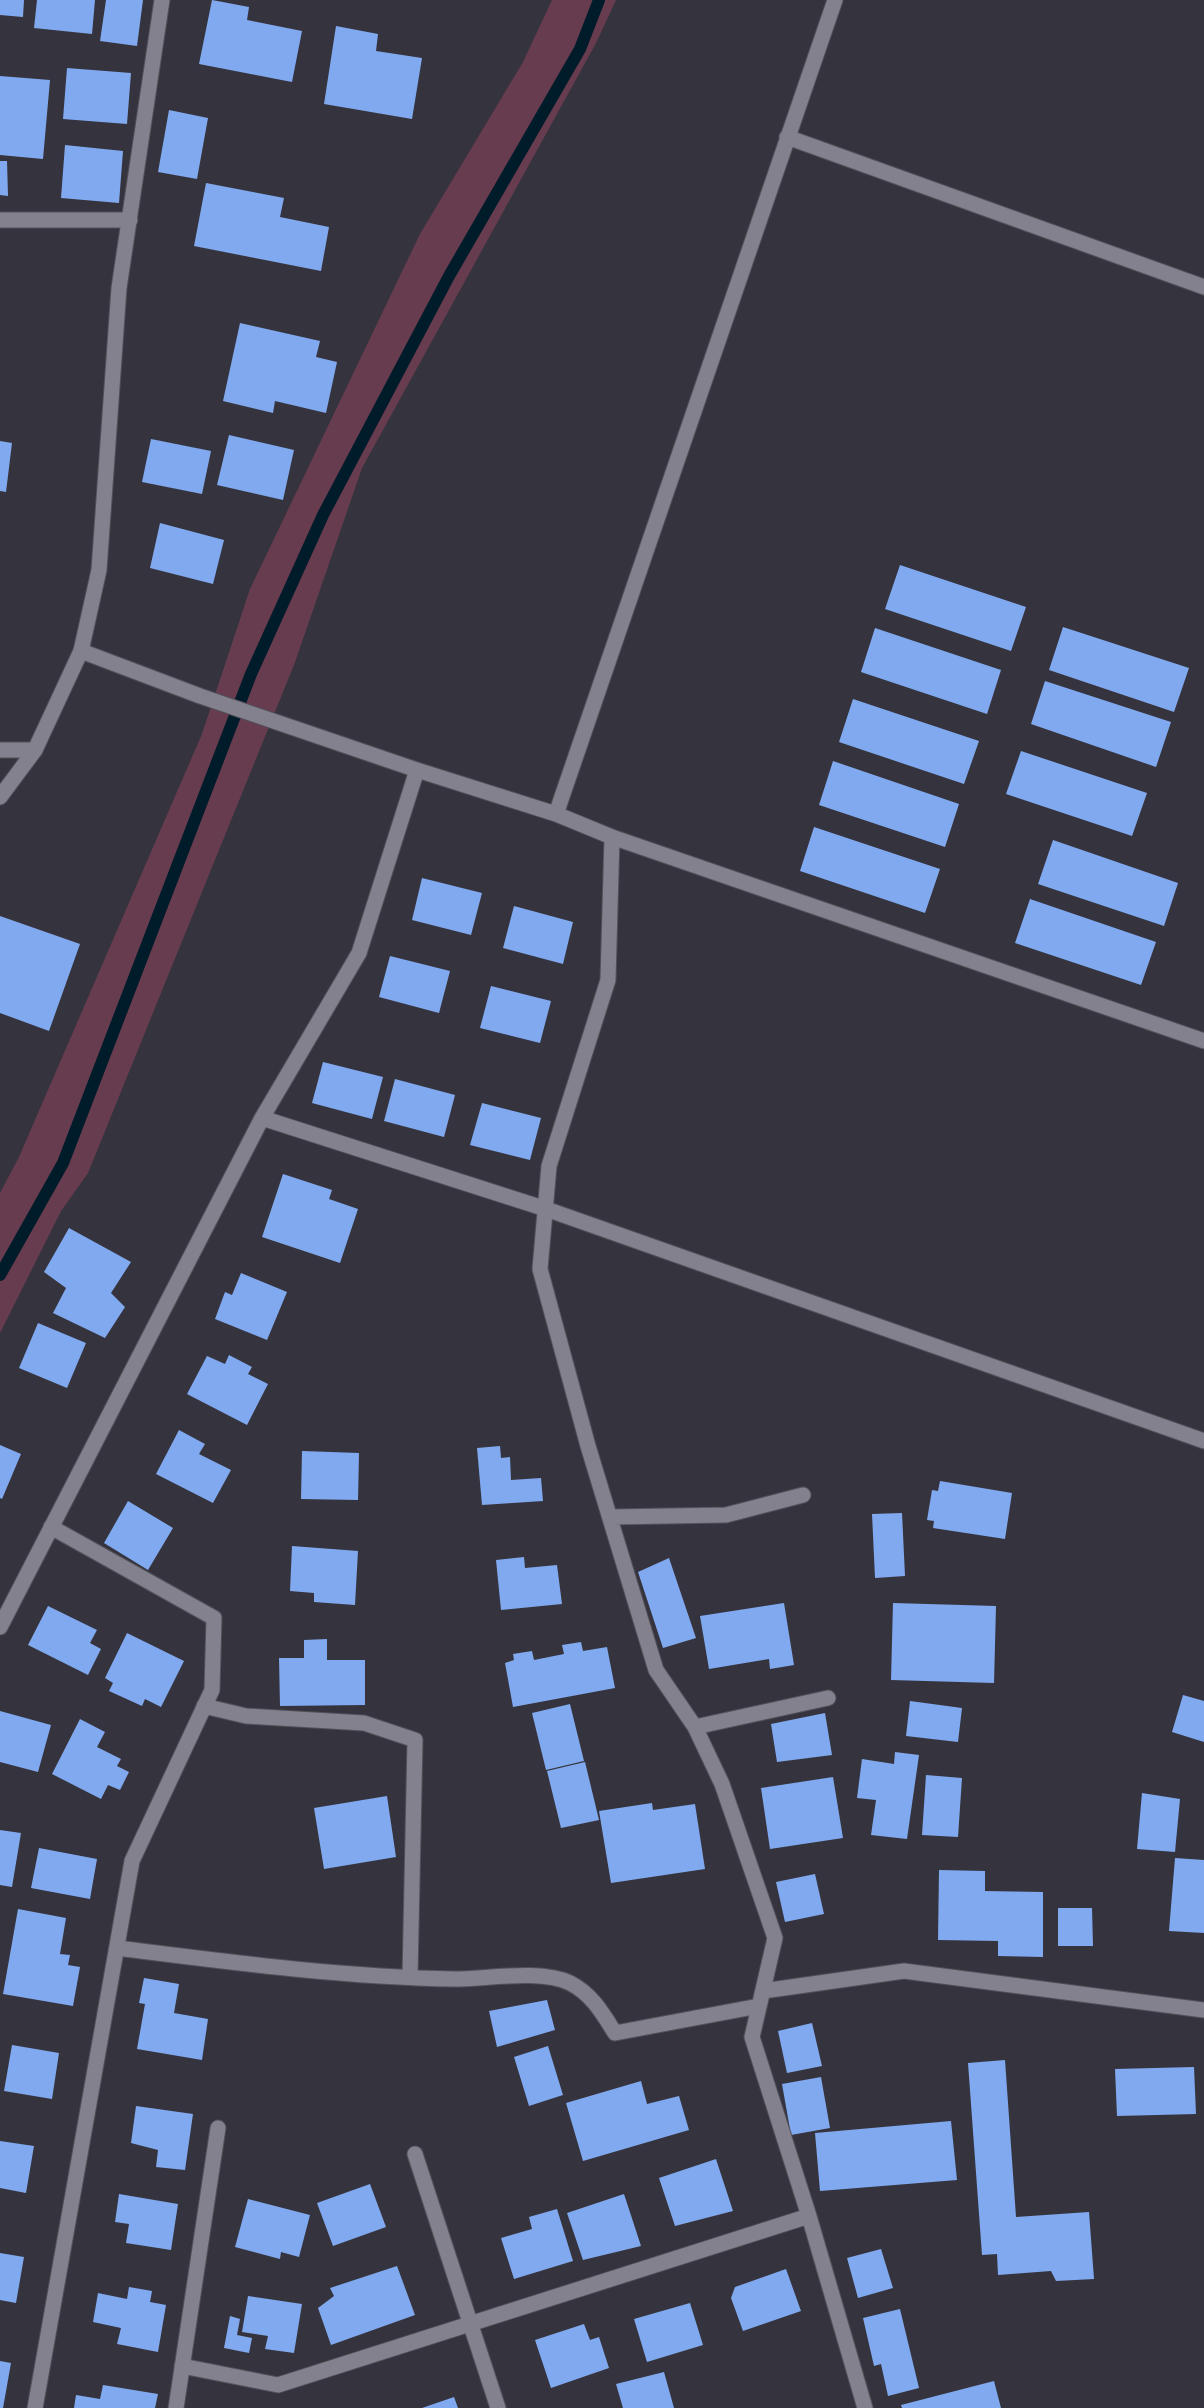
<!DOCTYPE html>
<style>
body{margin:0}
canvas{display:block;background:#35343e}
</style>
<canvas width="1204" height="2408"></canvas>
<script>
const ctx = document.querySelector('canvas').getContext('2d');
ctx.lineJoin = 'round';
function fill(path, color) { ctx.fillStyle = color; ctx.fill(path, 'evenodd'); }
function trace(path, color, width, dash) { ctx.strokeStyle = color; ctx.lineWidth = width; ctx.lineCap = dash ? 'butt' : 'round'; ctx.setLineDash(dash || []); ctx.stroke(path); }
fill(new Path2D(`
 M552 0H616L596 43 362 468 294 665 88 1173 61 1211 0 1333V1193L19 1157 202 734 250 589 420 234 523 62Z`), '#683c4f');
trace(new Path2D(`
 M0 1275 63 1163 251 674 323 515 449 276 580 49 599 0`), '#001c2a', 12);
fill(new Path2D(`
 M0 0H24L23 17 0 15Z
 M37 0H95L92 34 34 28Z
 M106 0H143L137 46 100 41Z
 M212 0 249 7 247 20 302 31 292 82 199 64Z
 M336 26 378 34 376 51 422 58 412 119 324 104Z
 M67 68 131 73 127 124 63 119Z
 M0 76 50 80 43 159 0 155Z
 M169 110 208 118 197 179 158 172Z
 M65 145 123 151 119 203 61 198Z
 M0 161H7L8 196 0 195Z
 M206 183 284 198 280 217 329 227 321 271 194 246Z
 M240 323 320 341 316 357 337 362 326 413 275 401 273 413 223 401Z
 M229 435 294 450 283 500 217 485Z
 M151 439 211 451 202 494 142 482Z
 M0 441 12 443 6 492 0 491Z
 M160 523 224 540 213 584 150 568Z
 M900 565 1026 607 1011 651 885 609Z
 M1063 627 1189 668 1174 712 1049 670Z
 M875 628 1001 670 987 714 861 672Z
 M1045 681 1171 722 1156 767 1031 724Z
 M853 699 979 741 964 784 839 742Z
 M1021 751 1147 793 1132 836 1006 794Z
 M833 761 959 804 945 847 819 805Z
 M814 827 940 869 925 913 800 871Z
 M1053 840 1178 883 1164 926 1038 884Z
 M422 878 482 893 471 935 412 920Z
 M1030 899 1156 942 1141 985 1015 943Z
 M514 906 573 922 563 964 503 948Z
 M0 916 80 944 49 1031 0 1013Z
 M390 956 450 971 439 1013 379 997Z
 M491 986 551 1001 540 1043 480 1028Z
 M323 1062 383 1077 372 1119 312 1103Z
 M395 1079 455 1095 444 1137 384 1121Z
 M482 1103 541 1118 530 1160 470 1145Z
 M283 1174 332 1190 329 1199 358 1209 340 1263 262 1237Z
 M69 1228 131 1262 111 1293 125 1307 105 1338 53 1313 66 1288 44 1272Z
 M241 1273 287 1292 267 1340 215 1319 225 1292 232 1295Z
 M38 1323 86 1343 67 1388 19 1368Z
 M229 1355 252 1367 248 1374 268 1384 247 1425 187 1394 207 1356 225 1364Z
 M179 1430 205 1444 199 1454 231 1470 213 1503 156 1474Z
 M0 1445 21 1454 2 1499 0 1498Z
 M500 1446 501 1458 510 1457 511 1480 541 1478 543 1501 482 1505 477 1448Z
 M302 1451 359 1453 358 1500 301 1499Z
 M940 1481 1012 1493 1005 1539 933 1528 934 1521 927 1520 932 1490 938 1491Z
 M128 1501 173 1528 148 1570 104 1543Z
 M902 1513 905 1576 875 1578 872 1514Z
 M292 1546 358 1551 355 1605 314 1602V1593L290 1591Z
 M524 1557 525 1568 557 1565 562 1604 501 1610 496 1560Z
 M669 1558 696 1638 663 1648 638 1572Z
 M784 1603 794 1665 770 1669 769 1659 709 1669 700 1616Z
 M893 1603 996 1606 994 1683 891 1680Z
 M48 1606 97 1630 90 1643 101 1649 88 1675 28 1645Z
 M127 1633 184 1661 161 1707 145 1699 142 1706 109 1691 113 1683 105 1678Z
 M327 1639V1660H365V1705L280 1706 279 1658H304V1640Z
 M581 1642 583 1651 607 1647 615 1688 513 1707 505 1663 514 1660 513 1654 532 1651 534 1660 564 1654 562 1645Z
 M1183 1695 1204 1701V1742L1172 1732Z
 M910 1701 962 1708 958 1742 906 1736Z
 M570 1704 584 1761 546 1770 532 1713Z
 M0 1711 51 1725 38 1772 0 1762Z
 M825 1713 832 1755 777 1762 771 1724Z
 M80 1719 105 1732 97 1747 121 1759 117 1766 129 1772 120 1790 108 1785 101 1799 52 1774Z
 M895 1752 919 1755 907 1839 871 1835 876 1800 857 1798 862 1759 894 1764Z
 M585 1762 599 1820 561 1828 547 1771Z
 M926 1775 962 1778 958 1837 922 1835Z
 M833 1777 843 1838 770 1849 761 1788Z
 M1142 1793 1180 1799 1175 1852 1137 1849Z
 M387 1796 396 1857 324 1869 314 1808Z
 M652 1803 653 1810 695 1804 705 1869 611 1883 599 1811Z
 M0 1830 21 1833 12 1887 0 1885Z
 M39 1848 97 1859 90 1899 31 1888Z
 M1175 1858 1204 1860V1933L1169 1931Z
 M939 1870 985 1871V1891L1043 1892V1957L998 1956V1941L938 1940Z
 M815 1874 824 1914 785 1922 776 1882Z
 M1058 1908H1092L1093 1946H1058Z
 M18 1909 66 1918 60 1954 70 1955 68 1965 80 1967 73 2006 3 1994Z
 M144 1978 179 1984 174 2013 208 2019 202 2060 137 2049 145 2004 139 2003Z
 M547 2000 555 2030 497 2047 489 2011Z
 M812 2023 822 2066 787 2073 778 2031Z
 M12 2045 59 2053 52 2099 4 2091Z
 M548 2046 563 2095 529 2106 514 2057Z
 M1005 2060 1016 2217 1089 2212 1094 2279 1056 2281 1051 2271 998 2275 997 2254 982 2255 968 2063Z
 M1194 2067 1196 2114 1117 2116 1115 2069Z
 M821 2077 830 2128 791 2135 782 2084Z
 M641 2081 647 2104 679 2096 689 2130 583 2161 566 2103Z
 M136 2106 193 2114 185 2170 156 2167 158 2150 131 2143Z
 M951 2121 957 2180 820 2191 815 2133Z
 M0 2141 34 2146 26 2193 0 2188Z
 M716 2159 733 2211 675 2226 659 2178Z
 M370 2184 386 2227 333 2246 317 2203Z
 M119 2194 178 2204 171 2250 126 2243 129 2224 115 2222Z
 M624 2194 641 2246 583 2260 567 2213Z
 M248 2199 310 2215 299 2257 281 2252 280 2259 235 2247Z
 M557 2209 573 2261 514 2279 501 2238 532 2229 529 2217Z
 M881 2249 893 2288 858 2298 847 2258Z
 M0 2253 24 2257 16 2303 0 2300Z
 M397 2266 415 2315 331 2345 318 2308 334 2296 330 2288Z
 M786 2269 801 2311 743 2331 731 2298 735 2287Z
 M129 2287 152 2291 150 2302 166 2305 158 2352 117 2344 121 2328 93 2322 98 2293 127 2299Z
 M248 2296 302 2304 294 2353 265 2349 268 2336 242 2332Z
 M690 2303 703 2345 647 2362 634 2319Z
 M900 2309 919 2388 888 2396 881 2364 874 2366 863 2318Z
 M230 2316 240 2319 237 2335 252 2338 249 2353 224 2348Z
 M584 2324 590 2340 599 2337 609 2368 551 2388 535 2340Z
 M0 2361 11 2363 3 2408H0Z
 M664 2372 674 2408H623L616 2384Z
 M994 2381 1001 2408H902L901 2405Z
 M103 2385 158 2394 155 2408H74L76 2395 100 2399Z
 M454 2397 458 2408H422Z`), '#81a9ef');
const minor = new Path2D(`
 M162 0 119 288 99 570 81 651 200 696 417 770 556 814 612 837 1204 1041
 M787 137 1204 287
 M0 220H130
 M0 750H35
 M556 814 835 0
 M612 837 608 980 549 1166 540 1269 588 1446 656 1670 695 1727 722 1784 775 1938 752 2037 809 2216 865 2408
 M262 1118 546 1209 1204 1441
 M610 1517 726 1515 803 1495
 M0 1627 262 1118 359 953 417 770
 M204 1706 246 1716 364 1723 415 1740 410 1976
 M695 1727 828 1698
 M117 1948C229 1962 341 1977 454 1979 487 1979 541 1969 570 1983 592 1994 603 2014 615 2033L759 2006
 M763 1991 904 1971 1204 2010
 M415 2154 498 2408
 M182 2366 278 2385 809 2216
 M35 2408 132 1861 212 1690 214 1618 51 1527
 M176 2408 218 2128`);
const tertiary = new Path2D(`
 M0 797 35 750 81 651`);
trace(minor, '#525058', 17);
trace(tertiary, '#525058', 17);
trace(minor, '#83818d', 15);
trace(tertiary, '#83818d', 15);
</script>
